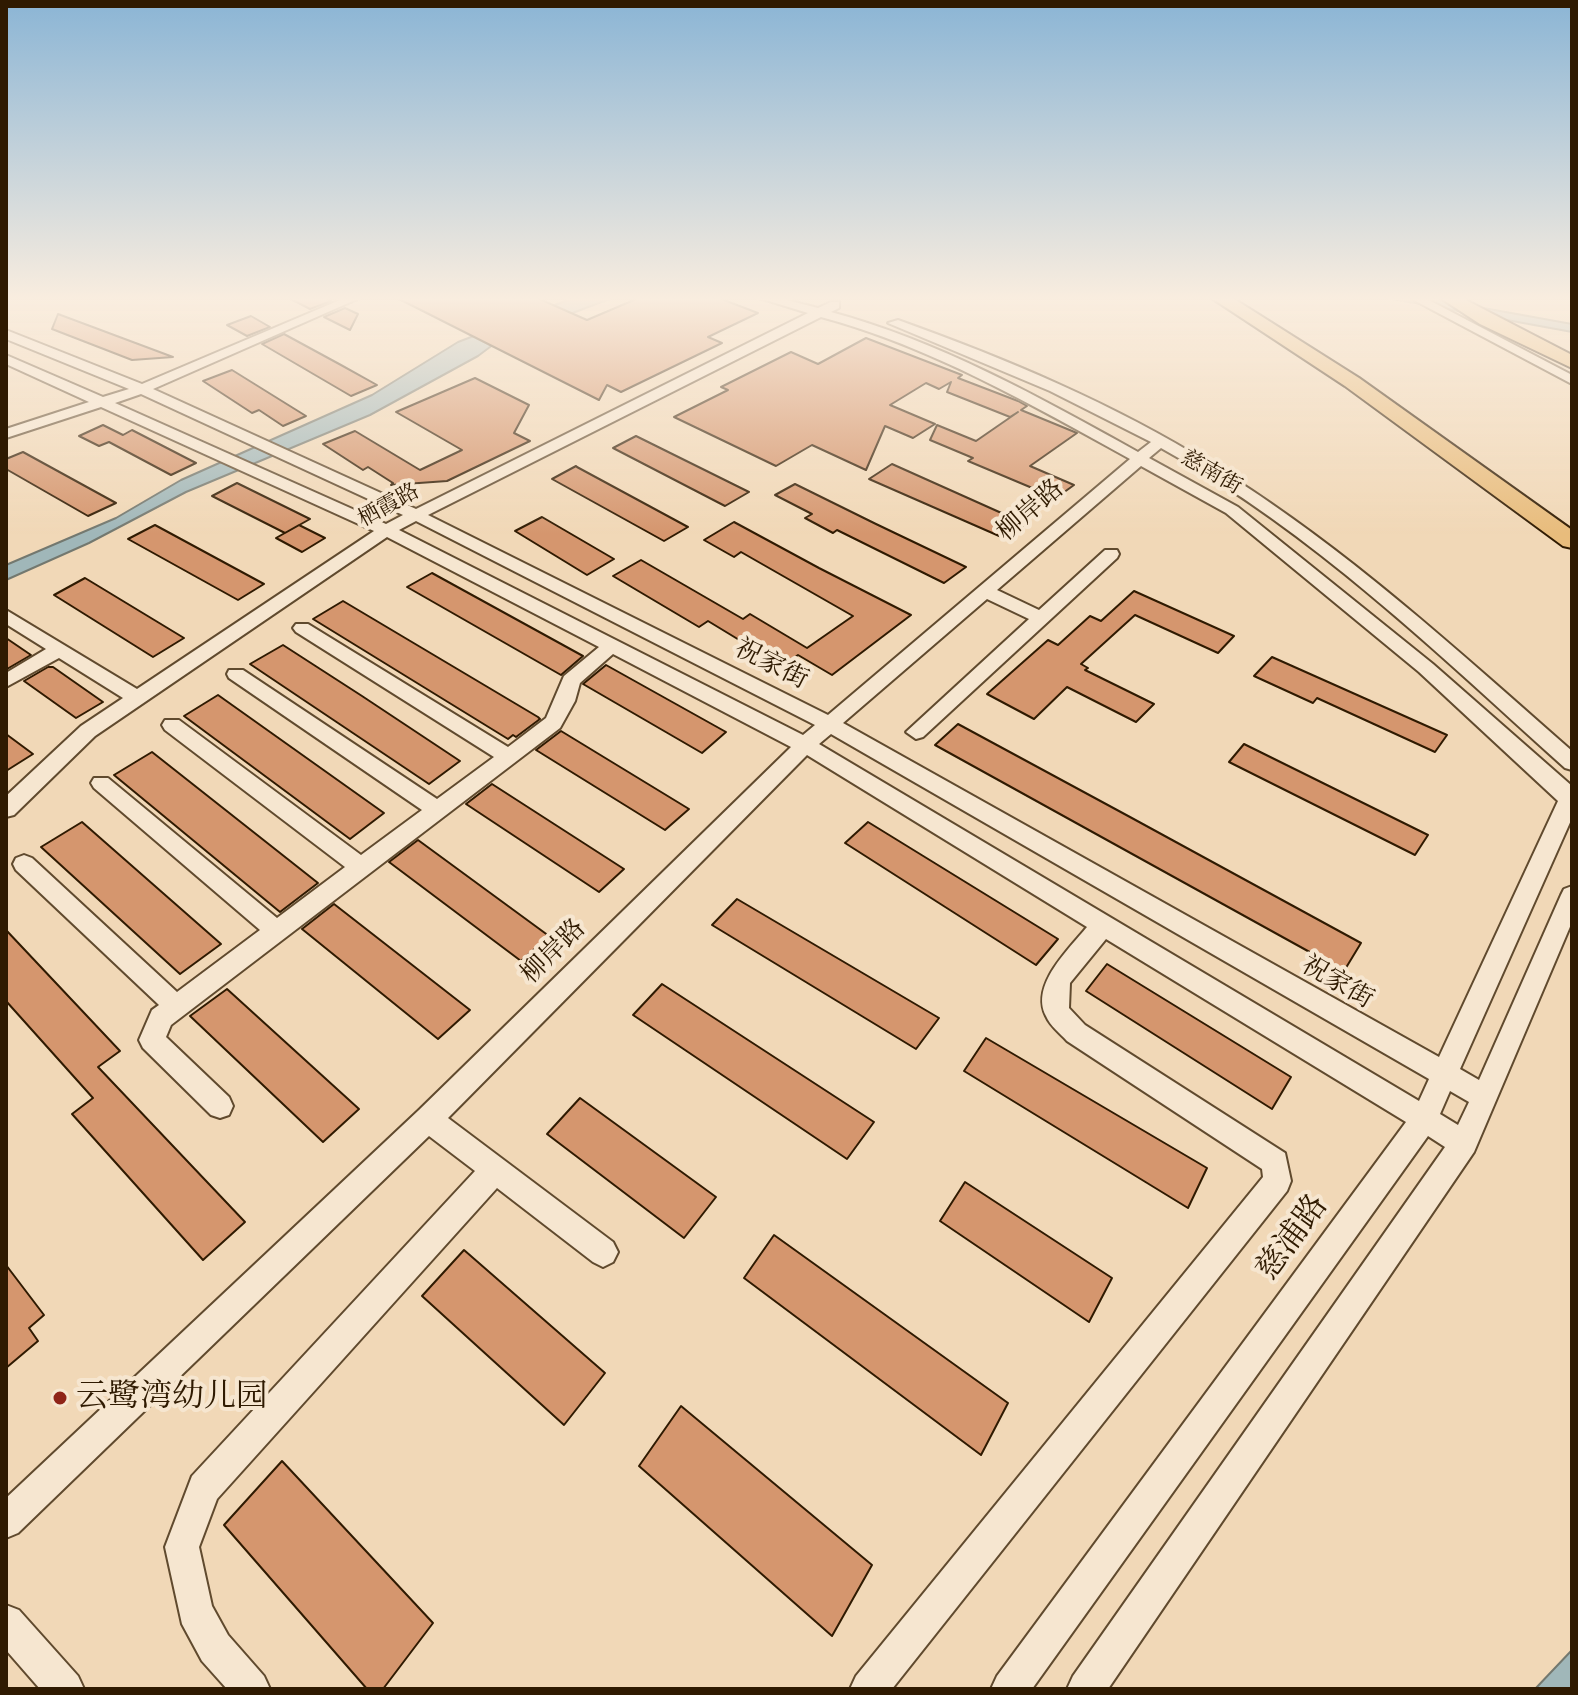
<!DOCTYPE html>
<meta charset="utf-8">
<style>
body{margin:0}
#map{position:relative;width:1578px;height:1695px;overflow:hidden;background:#f1d8b7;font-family:"Gentium Book Plus",serif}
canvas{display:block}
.frame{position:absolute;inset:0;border:8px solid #2f1a01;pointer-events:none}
</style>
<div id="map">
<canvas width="1578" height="1695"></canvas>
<div class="frame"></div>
</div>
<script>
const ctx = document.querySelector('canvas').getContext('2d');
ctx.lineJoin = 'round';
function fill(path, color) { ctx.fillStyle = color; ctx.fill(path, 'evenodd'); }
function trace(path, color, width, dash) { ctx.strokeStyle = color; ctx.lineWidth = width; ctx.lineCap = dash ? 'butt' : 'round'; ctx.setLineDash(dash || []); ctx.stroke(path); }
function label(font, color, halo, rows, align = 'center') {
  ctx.font = font + ' "Gentium Book Plus","Noto Serif SC",serif'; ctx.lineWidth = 8; ctx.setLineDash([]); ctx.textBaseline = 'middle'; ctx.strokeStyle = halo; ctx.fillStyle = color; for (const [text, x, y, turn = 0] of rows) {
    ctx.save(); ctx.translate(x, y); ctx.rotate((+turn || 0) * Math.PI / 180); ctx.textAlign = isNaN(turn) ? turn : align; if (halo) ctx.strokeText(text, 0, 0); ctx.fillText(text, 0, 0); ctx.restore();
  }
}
const water = new Path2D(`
 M576 297H615L498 341 478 356 370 415 186 492 89 543 6 580V565L116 518 181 480 372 395 458 342Z
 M1382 297H1423L1572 324V332Z
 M1572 1650V1689H1535Z`);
fill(water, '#a0b7b9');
trace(water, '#73786f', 2);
const building = new Path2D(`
 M287 297H324L331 301 310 309Z
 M395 297H535L587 320 641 297H716L758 313 708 337 722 343 621 392 607 385 599 400Z
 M345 308 358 314 350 330 324 317Z
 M58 314 173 357 132 360 52 329Z
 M251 316 270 327 247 336 227 325Z
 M284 334 341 365 377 385 351 396 262 344Z
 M866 338 962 375 958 378 1018 401 1027 406 1021 410 1077 433 1030 466 1074 485 1056 498 968 461 973 458 930 440 937 425 976 441 1018 412 1010 417 947 392 951 382 939 389 926 383 890 405 935 424 913 438 885 426 866 470 812 445 776 466 674 417 728 390 721 387 791 352 818 364Z
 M232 370 306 416 283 426 259 410 252 413 203 381Z
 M475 378 529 405 514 433 530 441 447 481 391 485 393 483 368 467 363 470 323 444 355 431 420 470 462 450 396 412Z
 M103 425 123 435 132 430 196 463 171 475 109 442 99 446 79 436Z
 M636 436 749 492 725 506 613 448Z
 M23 452 116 503 88 516 6 469V459Z
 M892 464 1026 524 1006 539 869 479Z
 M576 466 577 467 688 527 664 541 552 479Z
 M237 483 310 519 285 533 212 496Z
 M795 484 876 524 966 567 944 583 837 530 833 533 805 518 812 514 775 495Z
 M542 517 614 559 587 575 515 531Z
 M734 522 819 568 911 615 832 675 798 655 782 666 708 621 699 627 613 576 641 560 743 619 750 614 807 648 853 616 741 552 734 557 704 540Z
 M155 525 264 584 238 600 128 539Z
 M299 525 325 538 302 552 276 538Z
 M432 573 583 656 561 675 407 587Z
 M85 578 184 638 153 657 54 595Z
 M1134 591 1234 636 1218 653 1135 615 1081 664 1088 668 1085 670 1154 704 1136 722 1067 687 1034 719 987 694 1048 640 1058 645 1090 616 1101 621Z
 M343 601 538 717 540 719 516 737 513 735 508 739 313 619Z
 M6 638 31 655 7 669 6 668Z
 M283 645 362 696 460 761 429 784 250 664Z
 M1272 657 1447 735 1435 752 1317 698 1313 703 1254 676Z
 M606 665 726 732 702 753 583 684Z
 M48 667H53L103 702 76 718 24 681Z
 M218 695 384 813 350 839 184 716Z
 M958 724 1130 817 1361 943 1344 971 935 745Z
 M561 731 689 809 665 830 536 750Z
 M6 734 33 754 6 771Z
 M1244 744 1428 835 1415 855 1229 762Z
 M152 752 318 883 280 912 114 775Z
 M492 784 624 869 599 892 466 804Z
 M82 822 221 944 180 974 41 847Z
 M868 822 1058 939 1036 965 845 843Z
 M418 840 549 936 521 961 389 862Z
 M737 899 939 1018 916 1049 712 925Z
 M334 904 470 1010 438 1039 302 929Z
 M6 930 120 1051 98 1067 245 1222 203 1260 72 1114 93 1098 6 1001Z
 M1107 964 1291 1077 1272 1109 1086 991Z
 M662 984 874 1122 847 1159 633 1015Z
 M227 989 359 1109 323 1142 190 1016Z
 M986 1038 1207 1168 1188 1208 964 1071Z
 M580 1098 716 1197 684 1238 547 1134Z
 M965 1182 1112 1278 1089 1322 940 1221Z
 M774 1235 1008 1403 981 1455 744 1278Z
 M464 1250 605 1373 564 1425 422 1296Z
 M6 1265 44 1315 29 1328 38 1341 6 1368Z
 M681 1406 872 1565 832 1636 639 1466Z
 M282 1461 433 1623 383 1689H367L224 1525Z`);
fill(building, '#d5966e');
trace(building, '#2f1a01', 2);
const minor = new Path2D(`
 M347 297H362L153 389 416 509 808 313 756 297H775L818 308 831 302H839V308L831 312C939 341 1041 398 1138 452L1151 442 1050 391 888 323 898 320C1007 359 1114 404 1212 465 1343 545 1457 650 1572 751V770L1565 768C1438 654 1312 531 1161 448L1149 458 1238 507 1433 664 1572 786V818L1460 1069 1479 1080 1561 895 1564 889 1572 886V922L1474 1152 1108 1689H1067L1073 1676 1445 1147 1428 1136 1032 1689H991L997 1676 1406 1122 1106 939 1070 983 1069 1008 1085 1025 1285 1153 1291 1181 1287 1191 892 1689H850L856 1676 1263 1177 1262 1169 1067 1041C1060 1033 1050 1026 1046 1016 1030 985 1069 949 1087 927L807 755 448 1118 613 1242 618 1252 613 1262 603 1267 593 1262 497 1188 217 1499 199 1547 212 1606 228 1635 264 1676 270 1689H227L202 1661 182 1624 165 1547 192 1476 475 1171 429 1136 18 1533 6 1538V1498L419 1110 791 747 613 654 580 683 575 701 560 728 171 1025 166 1037 229 1097 233 1106 229 1115 220 1118 211 1115 143 1048 139 1040 152 1010 159 1005 16 870 13 864 16 858 24 855 32 858 177 992 260 930 94 788 91 783 94 778H108L277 918 345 867 165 730 162 725 165 720H179L361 855 422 810 229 678 227 674 229 670H243L437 799 494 757 296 632 293 628 296 624H308L508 747 546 718 564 676 599 647 387 537 95 736 14 815 6 817V796L81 726 123 698 59 658 6 687V673L46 649 6 624V610L137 689 374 531 101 407 6 438V429L89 402 6 364V355L103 397 129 389 6 339V330L142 384ZM821 317C930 346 1032 405 1130 459L828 715 428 515ZM141 394 403 515 386 524 115 403ZM1141 466 1226 513 1419 672 1558 801 1439 1057 843 723 987 599 1029 619 906 732 916 739 923 737 1117 558 1119 554 1117 550H1105L1039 610 997 590ZM416 521 815 725 803 735 399 530ZM831 734 1429 1079 1419 1101 819 744ZM1450 1091 1469 1102 1458 1125 1440 1114Z
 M1408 297H1423L1572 375V384Z
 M6 1605 19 1610 78 1676 84 1689H40L6 1650Z`);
const highway = new Path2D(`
 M1210 297H1231L1359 378 1572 530V548L1563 546 1345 386Z
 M1439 297H1460L1572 355V368L1480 324Z`);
trace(minor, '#604a2e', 4);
trace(highway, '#2f1a01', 4);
fill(minor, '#f6e6d0');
fill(highway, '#e8bc7c');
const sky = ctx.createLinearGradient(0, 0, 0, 534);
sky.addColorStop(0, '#8bb5d5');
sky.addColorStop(0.56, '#f9eddf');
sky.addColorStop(1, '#f9eddf00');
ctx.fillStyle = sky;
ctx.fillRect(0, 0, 1578, 534);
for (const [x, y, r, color] of [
 [60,1398,8,"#8f2418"]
]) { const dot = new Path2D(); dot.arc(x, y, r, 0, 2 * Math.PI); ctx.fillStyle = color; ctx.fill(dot); trace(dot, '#f6e6d0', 3); }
label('22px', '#2f1a01', '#f6e6d0', [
 ["慈南街",1211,473,30],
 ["栖霞路",389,506,-29]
]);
label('26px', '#2f1a01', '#f6e6d0', [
 ["柳岸路",1031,511,-41],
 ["祝家街",771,665,27],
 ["柳岸路",554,952,-45],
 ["祝家街",1337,983,30]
]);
label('32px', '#2f1a01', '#f6e6d0', [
 ["慈浦路",1293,1238,-54]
]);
label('32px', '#2f1a01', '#f6e6d0', [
 ["云鹭湾幼儿园",76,1398]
], 'left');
</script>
